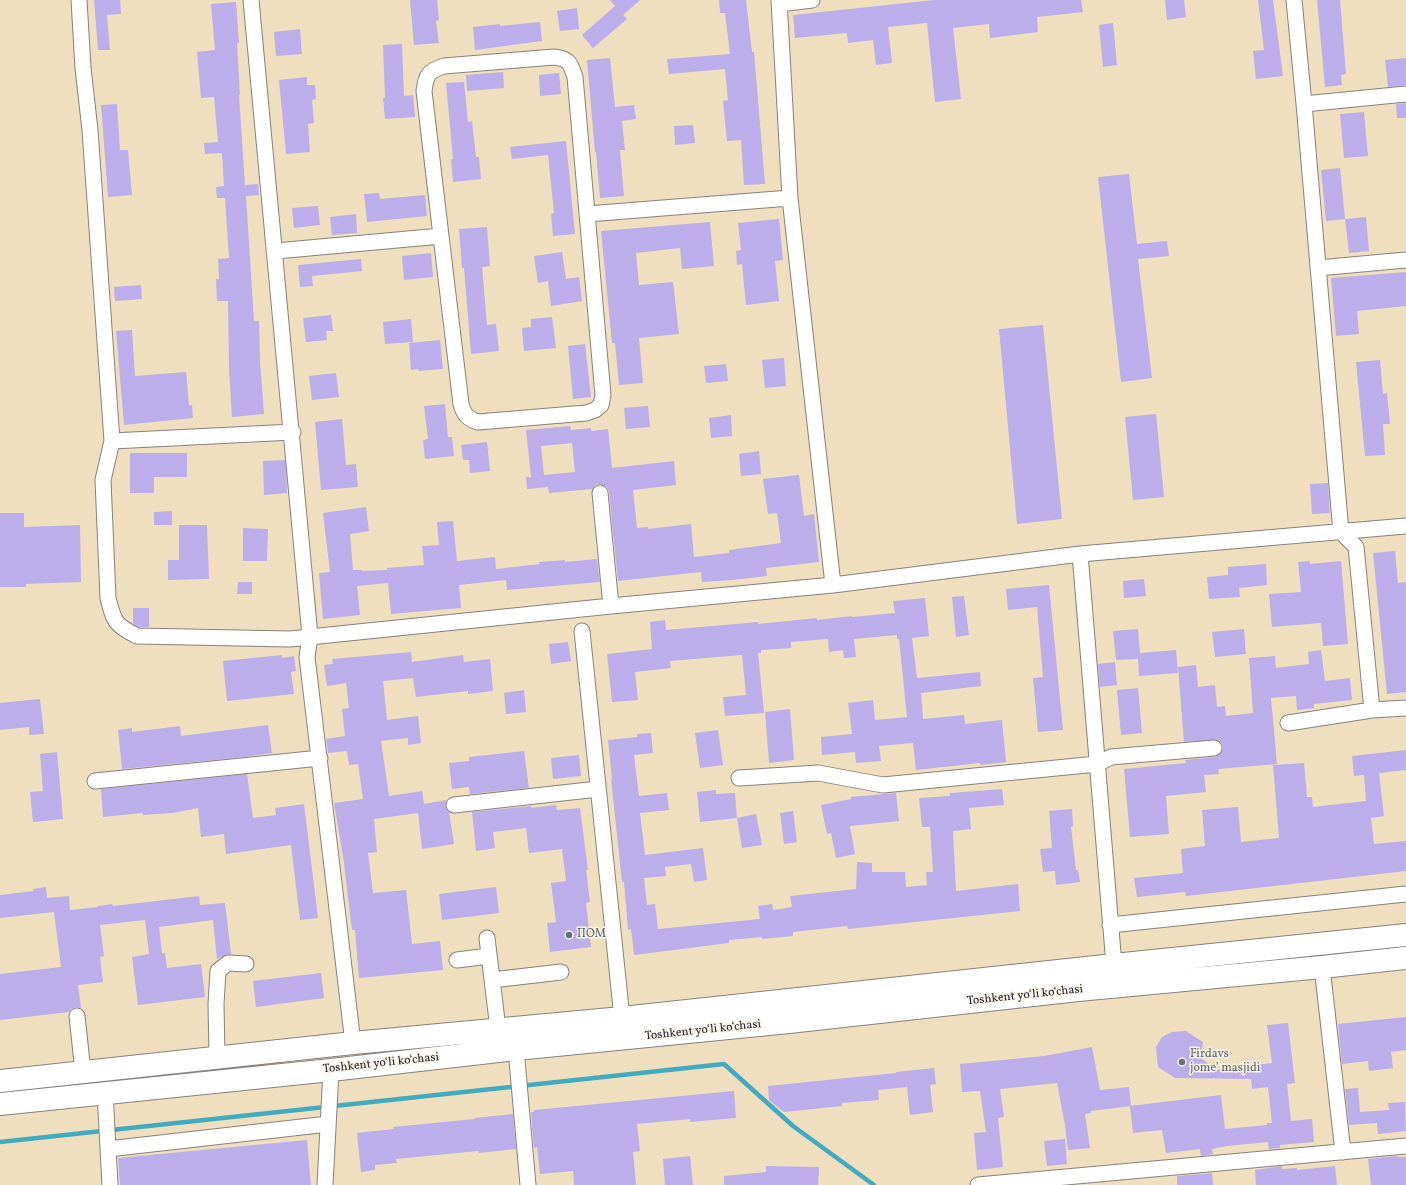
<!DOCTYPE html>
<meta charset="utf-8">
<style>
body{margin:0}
canvas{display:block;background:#efdfbe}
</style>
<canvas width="1406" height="1185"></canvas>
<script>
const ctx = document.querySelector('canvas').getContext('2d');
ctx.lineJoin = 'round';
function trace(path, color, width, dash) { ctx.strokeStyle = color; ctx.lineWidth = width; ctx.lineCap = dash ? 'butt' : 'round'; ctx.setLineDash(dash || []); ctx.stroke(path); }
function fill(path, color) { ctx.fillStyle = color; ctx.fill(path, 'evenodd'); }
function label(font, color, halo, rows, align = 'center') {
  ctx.font = font + ' Vollkorn,serif'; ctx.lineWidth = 3; ctx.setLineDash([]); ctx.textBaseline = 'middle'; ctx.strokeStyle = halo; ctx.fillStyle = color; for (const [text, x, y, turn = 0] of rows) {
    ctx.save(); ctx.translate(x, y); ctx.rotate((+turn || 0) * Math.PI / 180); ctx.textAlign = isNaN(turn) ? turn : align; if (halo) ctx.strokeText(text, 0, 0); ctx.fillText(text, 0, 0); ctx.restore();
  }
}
trace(new Path2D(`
 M0 1142 724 1064 793 1126 874 1185`), '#40aabf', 4.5);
fill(new Path2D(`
 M94 0H120L121 14 107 15 110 50H98Z
 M410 0H437L439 20 436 21 439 43 414 45Z
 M610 0H640L623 15 627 19 593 48 582 35 615 6Z
 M719 0H746L752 52H754L765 184 744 185 741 140 727 141 723 101 728 100 725 69 669 74 667 59 730 54 725 13H720Z
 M934 0H1081L1083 12 1037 17 1038 32 990 38 989 24 953 28 961 99 935 102 927 23 888 27 892 63 876 65 873 40 848 43 847 33 795 38 793 15Z
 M1165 0H1184L1186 17 1167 20Z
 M1258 0H1273L1283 76 1256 79 1253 51 1264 50Z
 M1317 0H1340L1346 74 1341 75 1342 85 1325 87Z
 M236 2 239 43H237L240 95H239L245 185 258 184 259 195 246 196 254 321H259L260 361 264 414 232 417 229 370 228 301H217L216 279H219L218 259 229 258 225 198H217L216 187 224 186 222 153 205 154 204 143 218 142 214 97 201 98 197 52 215 50 211 4Z
 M577 8 579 29 560 31 557 11Z
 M540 22 542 41 475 50 473 27 500 24V26Z
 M1113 23 1117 65 1103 67 1099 25Z
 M300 29 302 54 276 56 274 32Z
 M402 44 404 96 413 95 415 117 385 119 383 98H385L383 45Z
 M610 58 615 107 634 105 636 119 622 121 625 150H620L624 196 600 198 596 152H595L587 60Z
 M1406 58V85L1388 87 1385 60Z
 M503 72 504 88 467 91 466 75Z
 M559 73 561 94 540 96 539 75Z
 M307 77V85H315L316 99 312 100 314 123 308 124 310 152 286 154 279 80Z
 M464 82 468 122 472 121 476 157H479L481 179 453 182 451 159H453L446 83Z
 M1406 103V118H1397L1396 104Z
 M117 104 120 150H128L132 195 108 197 101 105Z
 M1364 112 1368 156 1344 158 1340 114Z
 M693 125 695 143 675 145 674 126Z
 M566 141 575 234 553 236 551 214 554 213 548 155 512 159 510 147Z
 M1340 168 1345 219 1326 221 1321 170Z
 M1129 174 1137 244 1167 241 1169 256 1138 259 1152 378 1121 382 1098 177Z
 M379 193 380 199 425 195 427 216 367 222 364 194Z
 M318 206 320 225 294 228 292 208Z
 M356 214 357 233 332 235 330 217Z
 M1366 217 1369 251 1349 253 1345 219Z
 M779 219 783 260 775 261 779 301 746 305 742 264 737 265 736 251 741 250 738 223Z
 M710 222 714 266 682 269 680 248 636 253 639 285 673 282 679 334 639 338 643 383 619 385 615 343H612L601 231Z
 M487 227 490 266 482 267 487 325 496 324 499 351 471 354 464 268H462L459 229Z
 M562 252 566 279 579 277 582 301 551 306 548 281 538 283 534 256Z
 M431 253 433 277 404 280 402 256Z
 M361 259 362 271 312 276 313 286 300 287 298 265Z
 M1406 272V306L1357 311 1359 334 1336 336 1331 278Z
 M141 285 142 299 115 301 114 287Z
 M331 315 333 331H326L327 340 306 342 303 318Z
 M552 317 556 348 524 351 522 328 531 327V319Z
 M411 319 413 342 385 344 383 322Z
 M1043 325 1062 519 1017 524 999 329Z
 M132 330 135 376 186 372 189 405H192L193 418 124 425 116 331Z
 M440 340 443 369 419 371 418 369 411 370 409 343Z
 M585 344 591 397 573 399 568 346Z
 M784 358 786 386 765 388 762 360Z
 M1380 360 1383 394 1387 393 1390 424H1383L1385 455 1365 456 1356 362Z
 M726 364 728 381 706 383 704 366Z
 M336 373 339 397 312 400 309 376Z
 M445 404 448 437H452L454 456 425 459 423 440 428 439 424 406Z
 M648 406 650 427 626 429 624 408Z
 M1156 414 1164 497 1133 500 1125 417Z
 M731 415 732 436 711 438 709 418Z
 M342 419 346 465 356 464 358 487 321 490 315 422Z
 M570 426 571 430 591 428V431L608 429 612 468 674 461 676 485 633 490 637 528 648 527V529L691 524 694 557 729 553V550L781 543 777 513 768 514 763 479 799 475 804 516 814 514 819 562 766 568 767 576 732 580 702 582 701 572 618 581 609 492 607 487 603 485 599 484 595 485 592 489 549 493 548 487 527 489 526 477H531L526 430ZM572 443 575 472 544 475 541 446Z
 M487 442 490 471 470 473 469 460H463L461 445Z
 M759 451 761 474 741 476 739 454Z
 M130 453H187V477H154V493H130Z
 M286 460 287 493 264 495 263 461Z
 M1328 483 1330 513 1312 514 1310 484Z
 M366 507 369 531 350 534 353 570H362V571L387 570V568L424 565 422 546 439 545 437 522 453 521 457 561 495 557 496 569 540 564 539 562 565 560V562L597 559 600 582 507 590 506 580 459 585 461 608 391 614 388 583 357 586 360 615 323 619 319 573 330 572 323 513Z
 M172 511V525H154V512Z
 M0 513H24V527L80 525 81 582 26 584V587H0Z
 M179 525H207L209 579 168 580V560H179Z
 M243 528 268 529 267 561H243Z
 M1395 551 1398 583 1406 582V692L1387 694 1373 553Z
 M1310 561V564L1341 561 1348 644 1323 646 1321 623 1272 627 1269 594 1301 592 1298 562Z
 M1266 564 1267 585 1239 588 1240 597 1209 599 1207 577 1228 575V567Z
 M1144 579 1146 596 1124 598 1123 581Z
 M238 582H252V594H237Z
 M1049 585 1063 730 1038 732 1033 678 1043 677 1037 607 1008 610 1006 589Z
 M964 596 969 635 956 637 952 597Z
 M925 598 929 636 912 638 917 678 980 672 981 686 921 693 923 719 964 715 965 724 1002 720 1006 762 980 765V763L916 770 913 743 879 746 881 761 856 763 855 752 822 755 821 737 852 734 848 703 873 700 875 720 907 717 899 639H897V635L854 639 856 657 844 658 843 650 829 652 828 639 791 642V648L761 650V653H758L764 713 725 716 723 697 746 695 742 655 670 661 671 668 635 672 638 700 612 702 607 654 652 649 650 622 665 620 666 630 758 622V624L817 618V620L852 616V617L895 613 893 601Z
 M133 608H149V627H139L133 624Z
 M1138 629 1140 653 1176 650 1178 673 1139 676 1138 659 1116 660 1113 631Z
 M1244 629 1246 654 1215 657 1212 632Z
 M568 642 571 661 551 664 549 644Z
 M1321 650 1325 681 1350 678 1352 700 1314 704V708L1297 710 1296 696 1271 698 1277 764 1218 769 1219 774 1204 775 1206 792 1166 796 1169 834 1130 837 1124 769 1186 763 1185 760 1215 757 1219 755 1222 751 1223 748 1222 743 1217 740 1184 742 1178 667 1196 665 1198 687 1215 685 1217 707 1225 706 1226 716 1253 713 1249 658 1275 656 1276 668 1309 664 1308 652Z
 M411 652 412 662 463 655 464 662 490 659 493 691 468 694V691L416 697 413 678 383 681 387 720 418 716 421 743 408 745V738L381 741 389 796 422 791 424 804 446 800 445 806 449 812 454 844 422 849 418 813 374 819 377 852 368 853 373 893 406 890 412 944 440 941 443 970 359 978 355 930H352L343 856 334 803 363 799 358 764 349 765 347 751 328 753 326 739 345 736 342 709 349 708 346 683 327 686 324 665 333 664 332 659Z
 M282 655V658L294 656 296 671 291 672 294 694 227 701 223 661Z
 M1115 662 1117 685 1100 687 1098 664Z
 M1138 688 1142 733 1121 735 1117 690Z
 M524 690 526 712 506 714 504 693Z
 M40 699 44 734 29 735V727L0 730V703Z
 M790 709 794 760 769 763 765 712Z
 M268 725 272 753 245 757 122 769 118 730 132 728V732L180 726 181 736Z
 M718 730 723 765 700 768 695 733Z
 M651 733 653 753 634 755 639 796 667 793 669 810 640 813 645 855 703 848 707 880 694 882 691 864 665 867 666 876 644 878 647 905 655 904 658 929 760 919 758 906 772 904 773 910 792 907 790 896 856 889 857 862 872 863V872H905L906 887 927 885 926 872H933L930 827H922L919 798 950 796V793L1002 789 1004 805 969 808 971 829 953 831 956 891 1018 884 1020 911 848 929 847 926 793 932V936L762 939V937L729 940V943L634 955 631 929 628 930 624 882H622L611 779H612L608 740 637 737V734Z
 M1406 750V770L1379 773 1384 816 1371 818 1374 844 1406 841V871L1186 896 1185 892 1137 897 1134 878 1183 873 1181 849 1205 846 1202 810 1238 807 1241 842 1279 838 1273 765 1304 763 1307 797H1312L1313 807 1366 801 1364 775 1354 776 1352 756Z
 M524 751 529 788 470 794 469 787 452 789 449 763 469 761V757Z
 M57 752 63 819 33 822 30 792 43 791 40 754Z
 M579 755 581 776 553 779 551 758Z
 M247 774 253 818 276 815 275 808 304 804 318 918 300 920 291 845 226 854 224 834 201 837 198 808 172 813 143 815 142 813 103 817 101 789Z
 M716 790V794L735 793 737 818 756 814 762 845 742 848 737 818 700 822 697 792Z
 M896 793 899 821 850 826 855 854 836 858 831 833 827 834 821 805 851 799V797Z
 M556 805 557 810 580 808 588 870H586L590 902 586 903 591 947 550 952 547 923 556 922 551 883 566 881 562 849 529 853 526 828 493 832 495 848 476 851 472 812 531 806V808Z
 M1072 809 1073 826 1071 827 1076 870H1078L1080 882 1056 885 1055 871 1043 872 1040 849 1052 848 1049 811Z
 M793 811 797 842 784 844 780 813Z
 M46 887 47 898 69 896 70 910 98 907V906L112 904 113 906 199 896 200 905 225 903 231 954 223 956 217 959 213 920 159 927 162 953H165L167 968 201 964 205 997 138 1005 132 957 149 954 145 920 100 925 104 956 100 957 103 982 78 985 81 1008 76 1007 71 1009 69 1012 0 1020V974L61 967 54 912 0 918V895L34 891 33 889Z
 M496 887 499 913 442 920 439 894Z
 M321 973 324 998 256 1007 253 981Z
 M1406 1017V1050L1391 1052 1393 1068 1369 1071 1368 1061 1342 1064 1338 1024Z
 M1288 1023 1295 1083 1287 1084 1291 1121 1312 1119 1314 1142 1280 1145V1148L1269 1149 1268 1142 1227 1146 1212 1149 1213 1154 1201 1156 1200 1149 1166 1153 1162 1130 1133 1133 1130 1106 1221 1095 1225 1129 1267 1125V1123H1272L1268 1087 1252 1089 1251 1079 1175 1078 1158 1067 1156 1047 1162 1037 1172 1032 1186 1031 1203 1042 1201 1058 1216 1070 1272 1063 1267 1025Z
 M1092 1047 1100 1090 1129 1087 1131 1106 1091 1111V1113L1085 1114 1090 1148 1068 1150 1065 1125 1057 1083 1000 1089 1004 1117 998 1118 1003 1167 977 1170 974 1133 986 1132 980 1091 962 1092 960 1064 1044 1056Z
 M934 1068 936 1084 930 1085 933 1112 910 1115 907 1087 878 1090 879 1100 842 1103V1106L784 1112 769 1100 768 1086 896 1073V1072Z
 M1358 1088 1360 1112 1389 1110 1388 1103 1405 1102 1406 1131 1378 1134 1377 1123 1349 1125 1345 1089Z
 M734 1091 736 1118 690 1122V1119L637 1124 640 1151 633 1152 636 1185H574L573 1171 540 1174 537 1147 534 1148 531 1112H534V1110Z
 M513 1114 516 1149 479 1153 478 1151 396 1159 397 1163 375 1165V1170L361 1172 357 1133 394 1129 393 1127 475 1119V1118Z
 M1065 1139 1067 1164 1047 1166 1044 1141Z
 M307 1140 311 1185H120L118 1158Z
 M690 1156 693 1185H665L663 1159Z
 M1397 1156V1157H1406V1185H1371L1368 1159Z
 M766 1166 819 1167 818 1185H724V1176L766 1172Z
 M1282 1166V1169L1297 1168V1170L1335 1166 1337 1185H1256L1255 1170Z
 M1212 1173 1213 1185H1177V1176Z`), '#bbaeea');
const minor = new Path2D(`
 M79 0 83 68 90 130 112 441
 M251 0C272 212 292 424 310 636L307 657 353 1043
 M779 0 790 198 833 585
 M1294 0 1304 104 1341 532 1356 547 1372 710
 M779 4 812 0
 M1304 104 1406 94
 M587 214 790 198
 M276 251 441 236 424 91C426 75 428 71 444 66L554 57C570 59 570 63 575 77L603 395 601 405 595 410 586 413 478 422C468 419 464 415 461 404L441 236
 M1318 268 1406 260
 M293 432 112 441 103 480 108 598C114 622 115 625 137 636L290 639 611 606 833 585 1080 554 1406 526
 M600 493 611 606
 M1080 554 1114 965
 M582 631 622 1018
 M1288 723 1372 710 1406 708
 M739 778 818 773 883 785 1097 764 1111 757 1214 748
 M95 781 320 758
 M454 805 598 789
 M1110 925 1406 894
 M487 938 498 1029
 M457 960 489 956
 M1322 967 1343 1152
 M492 980 561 972
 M77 1016 83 1072
 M516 1049 528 1185
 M217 1057 216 1004 218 971 228 963 246 964
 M105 1093 110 1185
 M108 1149 328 1124
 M325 1185 331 1070
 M978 1185 1406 1146`);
const highway = new Path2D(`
 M0 1081 353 1043 622 1018 1114 965 1406 935
 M0 1104 331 1070 516 1049 789 1022 1078 990 1322 967 1406 958`);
trace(minor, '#88807c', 17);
trace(highway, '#88807c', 24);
trace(minor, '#fff', 15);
trace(highway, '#fff', 22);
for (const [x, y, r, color] of [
 [569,935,4,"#5c6f8a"],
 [1182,1062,4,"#6b7280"]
]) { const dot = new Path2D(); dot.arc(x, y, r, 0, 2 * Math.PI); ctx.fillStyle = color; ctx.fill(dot); trace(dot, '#fcf5e5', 1.5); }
label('12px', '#4e5e75', '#fcf5e5', [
 ["ПОМ",577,935]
], 'left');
label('12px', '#22223b', '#fcf5e5', [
 ["Toshkent yo‘li ko‘chasi",1025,996,-6],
 ["Toshkent yo‘li ko‘chasi",703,1031,-6],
 ["Toshkent yo‘li ko‘chasi",381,1064,-6]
]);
label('12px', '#5b616d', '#fcf5e5', [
 ["Firdavs",1190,1055],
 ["jome’ masjidi",1190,1069]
], 'left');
</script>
